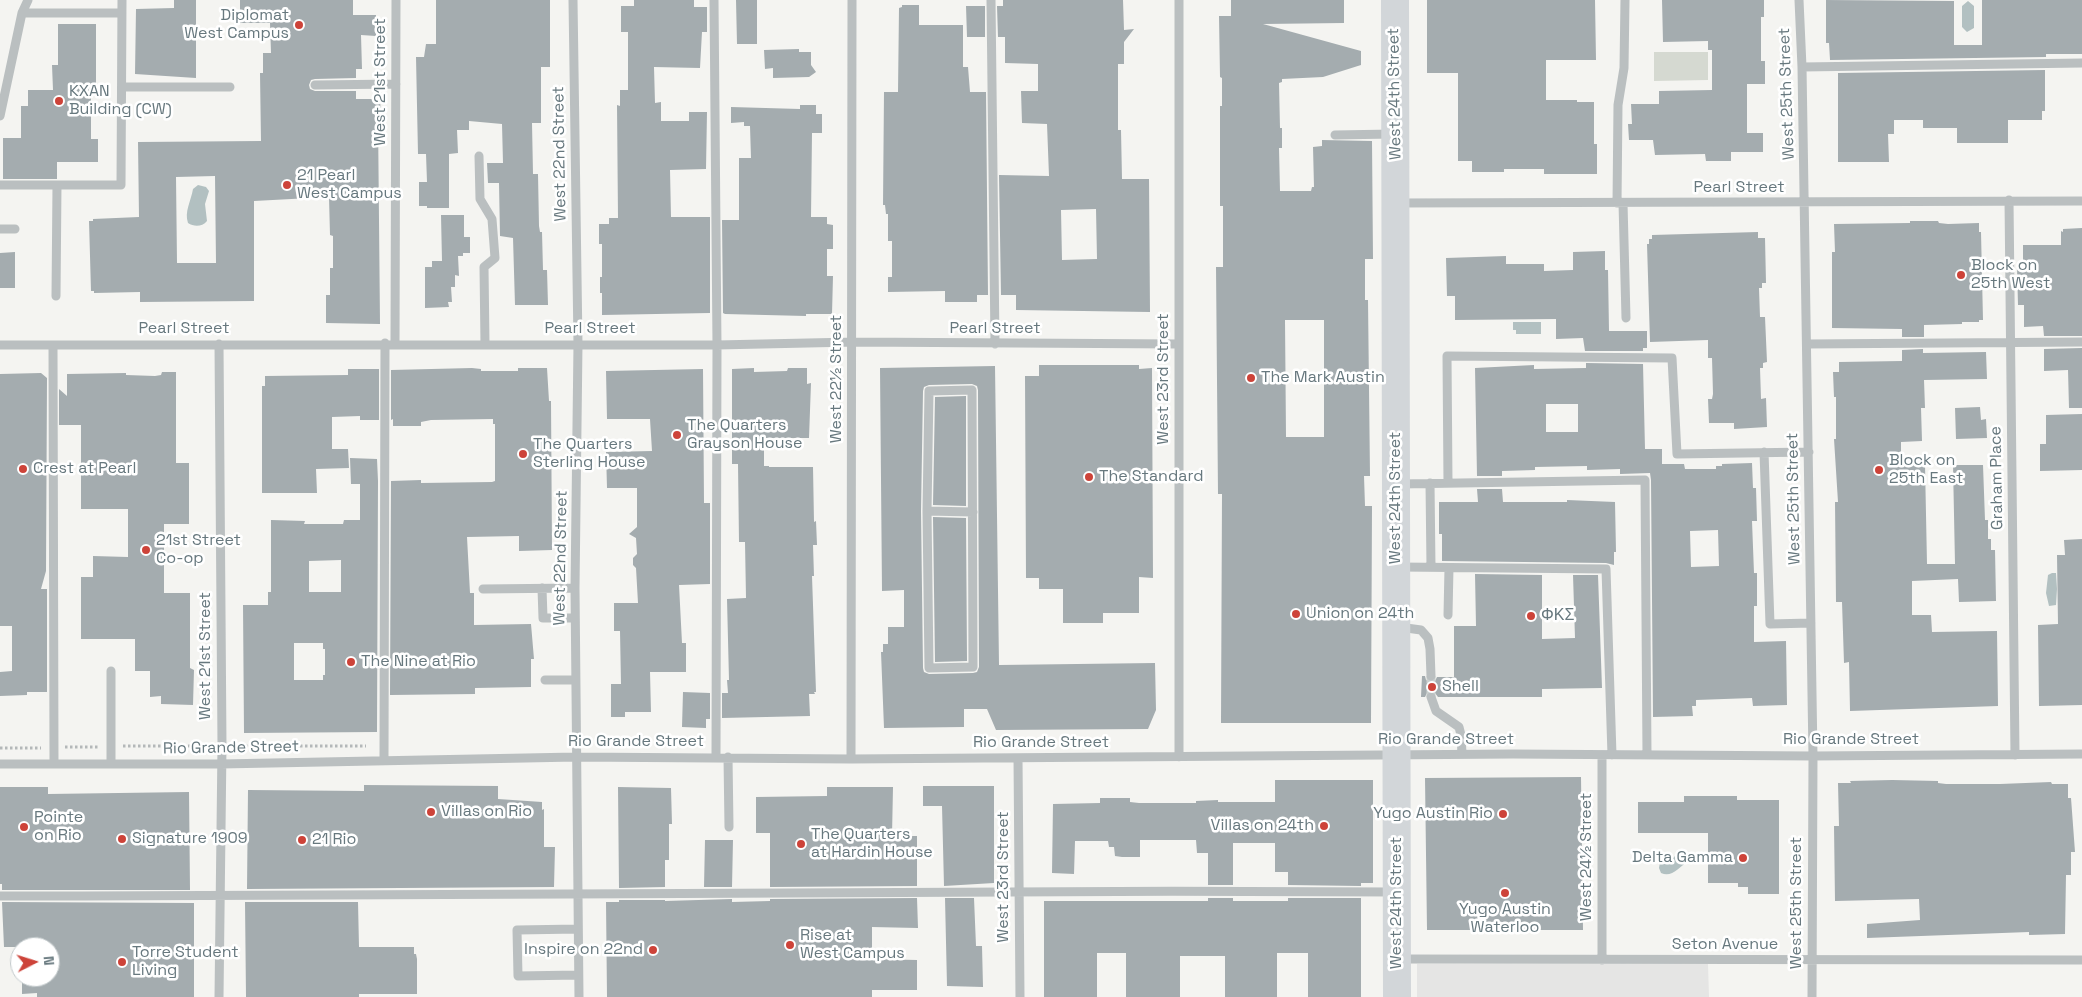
<!DOCTYPE html>
<meta charset="utf-8">
<style>
body{margin:0}
#map{position:relative;width:2082px;height:997px;overflow:hidden;background:#f4f4f1;font-family:"Space Grotesk",sans-serif}
canvas{display:block}
.north{position:absolute;left:10px;top:937px;width:50px;height:50px;box-sizing:border-box;background:#fff;border:1px solid #c2c9cb;border-radius:50%;rotate:85deg;font-size:14px;font-weight:700;line-height:20px;text-align:center;color:#67787e}
.north::after{content:'';display:block;margin:auto;width:18px;height:22px;background:#cd4339;clip-path:polygon(50% 0,100% 100%,50% 72%,0 100%)}
</style>
<div id="map">
<canvas width="2082" height="997"></canvas>
<div class="north">N</div>
</div>
<script>
const ctx = document.querySelector('canvas').getContext('2d');
ctx.lineJoin = 'round';
function fill(path, color) { ctx.fillStyle = color; ctx.fill(path, 'evenodd'); }
function trace(path, color, width, dash) { ctx.strokeStyle = color; ctx.lineWidth = width; ctx.lineCap = dash ? 'butt' : 'round'; ctx.setLineDash(dash || []); ctx.stroke(path); }
function label(font, color, halo, rows, align = 'center') {
  ctx.font = font + ' "Space Grotesk",sans-serif'; ctx.lineWidth = 5; ctx.setLineDash([]); ctx.textBaseline = 'middle'; ctx.strokeStyle = halo; ctx.fillStyle = color; for (const [text, x, y, turn = 0] of rows) {
    ctx.save(); ctx.translate(x, y); ctx.rotate((+turn || 0) * Math.PI / 180); ctx.textAlign = isNaN(turn) ? turn : align; if (halo) ctx.strokeText(text, 0, 0); ctx.fillText(text, 0, 0); ctx.restore();
  }
}
fill(new Path2D(`
 M1417 964H1708L1709 997H1417Z`), '#e5e5e4');
fill(new Path2D(`
 M1654 52H1708V80L1654 81Z`), '#d5d9d1');
fill(new Path2D(`
 M1968 1 1974 6V28L1967 32 1962 27V6Z
 M198 185 206 187 209 191 205 204 207 221C202 227 194 227 188 223 184 212 191 201 193 189Z
 M1513 322H1541V334H1516V330H1513Z
 M2052 573H2056L2057 589 2056 605 2049 606 2046 593 2048 575Z
 M1678 853 1686 855 1687 862C1679 867 1672 878 1661 873L1659 868 1660 862 1672 859Z`), '#b2c0c1');
fill(new Path2D(`
 M174 0H196V78L135 74 136 9 174 8Z
 M240 0H353V15H376V36L361 35 362 69H356V78L315 79 311 80 309 85 310 89 315 91H356V99H380L381 117H378L380 324 326 323V295H330V268H333V236L330 235 329 197 254 201V301L140 302V292L94 293V291H91L89 221H93V219L139 217 138 142 261 141 260 73H263V53H271L270 23H240ZM215 176 216 263H177L176 177Z
 M436 0H550V67H541V123H532L533 174H538L539 226 540 232H542L543 270H547L548 305H515L513 238 500 236 499 183H488L487 163H503L502 124 469 121V130H457L458 153 449 154V208H427V206H419V182H427L426 154H418L416 57H424L426 44H436Z
 M634 0H694V7H707V32H702L700 68 654 67 655 103 661 102V121H689V112H707L706 169 670 170 671 217H710V313L602 315V293H600V277H602V244H599V224H609V218H618L617 105 620 106V90H628V32H621V6H634Z
 M736 0H757V44H737Z
 M1003 0H1123L1124 30 1134 29 1124 42V64H1118V130H1121L1122 179H1149L1150 312 1016 310V295H1001L999 175 1049 176 1047 124 1022 123 1021 91H1038V64L1005 63V37H998L997 6H1003ZM1096 209 1097 259 1062 260 1061 210Z
 M1231 0H1344V23L1263 24 1361 51V65L1323 77 1282 79V82L1279 83 1280 128H1282V148H1279L1280 191H1311L1312 187H1314L1313 147 1322 146V140L1372 141 1373 259H1365V300H1368L1370 476H1364L1365 506H1372L1371 723H1221L1222 494H1218L1216 267H1223V206H1220V106H1222V78L1220 77 1219 16H1231ZM1285 320H1324V437H1286Z
 M1427 0H1595L1596 60H1546V100H1577V102H1594V144H1597V174H1544V169H1504V172H1472V161H1458V73H1427Z
 M1662 0H1764V17H1761V61H1765V84H1747V133H1763V152H1731V161H1706L1705 154 1655 155 1653 140H1629L1628 124H1632L1631 104H1659V91L1712 90V50H1708V41L1663 42Z
 M1826 0 1954 1V45H1982V0H2082V54H2046V57L1830 60 1829 43H1826Z
 M902 5H919V25H963V67H968L970 92H986L988 295H977V302H945V291L888 292V277H892V241H888V214H886L885 205H883L884 92H898L899 8 902 7Z
 M966 6H985V37H967Z
 M58 24H96V91H91V139H98V162H57V179H3V138H21V106H28V90H53L52 65H58Z
 M799 49V52H811V65L816 72 809 77 773 78V68L765 69 764 50Z
 M2045 70V111H2042V120H2008V143H1957V128H1923V120H1894V134H1888L1889 162H1838V73Z
 M800 105H816V114H822V133H812L811 217H827V224L833 225V249H827V276H833L832 314H806V316L725 314 723 313 722 220H739V158H751L750 126H744V122L731 123V107L800 109Z
 M441 215H464V237H470V253H463V256H458L459 276 455 275V287H451L452 302H448L449 307 425 308V267H432V261H442Z
 M1910 221H1938L1939 223 1948 224 1979 223V232H1981L1983 320H1979V322H1962V324L1924 325V337H1902V329L1832 328V252H1835L1834 224 1910 223Z
 M2082 228V336H2044L2043 326 2024 327V305H2018L2017 267H2023V245H2061V231L2063 232V229Z
 M1758 232V238H1765L1766 283H1762V288H1759L1760 317H1765L1767 362 1763 363V368H1760L1761 399 1766 398 1767 427 1734 429V423H1709L1708 399H1712L1713 394 1712 358H1708V340L1650 342 1647 244H1649V239H1652V235Z
 M1605 251V270H1608L1609 331H1647V348H1643V351H1585L1583 338 1556 339V319L1455 320V296H1447L1446 258 1506 256V264H1544V271L1573 270V252Z
 M15 252V288H0V253Z
 M2082 348V408H2069L2068 370 2044 371V349Z
 M1923 349V353L1986 352 1987 379 1924 380 1925 408H1921L1922 441 1901 442V465H1925L1927 564H1955L1953 465H1983L1985 520H1988V539H1991V550H1995L1996 601 1959 602 1958 579 1912 581V615H1931L1932 632 1997 631 1998 706 1850 711 1849 662 1844 663 1842 602H1836L1835 502H1838L1834 439H1836V397H1834L1833 372H1839V362L1902 361V350Z
 M1586 363 1643 364 1645 449H1662V464H1684L1685 469H1716V466H1722V464L1752 463 1753 488H1756L1757 521H1752L1754 573H1757V606H1754V642L1786 641 1787 705 1753 706 1752 698 1696 700V706H1692L1693 716 1653 717 1651 480 1650 473 1620 474V469L1587 470V466L1535 467V470L1502 471V476H1477L1475 368 1534 365V369L1586 368ZM1546 404H1578V432H1546ZM1718 530 1719 566 1691 567 1690 531Z
 M1039 365H1139V369L1152 368 1153 578 1139 577V613H1103V623H1063V589H1039V578H1026L1025 376H1039Z
 M995 366 999 665 1155 663 1156 710 1148 729 996 730 987 709H964V727L884 728 881 652H883V644H888V627H904V590L882 591 880 368ZM972 384 977 386 978 390 979 667 977 672 973 673 929 674 924 672 923 668 921 511 923 391 924 387 929 385Z
 M472 368 481 369V371H518V368H547L549 401H551L552 550 519 551V536L467 537 470 593H474V625L531 624 534 659H531V687L475 688V694L390 695 391 481 421 480V483L492 482 495 481V424H493V419L431 420 421 422V426H393V419L391 420V370Z
 M754 368V372L787 371 788 368H807V384L811 383 809 438H764V466H769V467H813L814 522 816 521 817 545H813L814 576H812L816 692H814L815 694H809L810 716 722 718V693H728L727 680H729L727 599 746 598 745 542H739L738 464H732V369Z
 M348 369H379V420H360V416L332 417V449H348L349 468 316 469 317 493H262V386H265V376L348 375Z
 M703 369 704 503H710V584L679 585 682 643H686V672H650L651 712H625V717H611V684H621L620 631H614V603H638L636 568 633 565V558L637 554 636 538 629 534 637 527V488H607L606 452 652 451 650 419H607L606 371Z
 M162 372H176V463H189V524H164V593H190V668L194 670 193 705 161 704V696L150 697V671H135V639H81V577H93V556L128 557V509H81V425H59V389L67 396V374L126 373V375L155 376 161 375Z
 M41 373 47 378 46 571 41 589H47V692H27V695L0 696V672L12 671V626H0V374Z
 M966 396V506L933 505 935 397Z
 M1980 407 1981 420 1986 419 1987 438 1956 439 1955 408Z
 M2082 414V470L2040 471V444H2046V415Z
 M350 458 377 459 378 481 377 732 244 733 243 605H268V592H271V520L305 521 304 524H343L344 520H360V484H351ZM341 560V592H309V561ZM294 643H323V649H325V675H323V680H294Z
 M1477 489H1502L1503 502H1567V500L1615 502 1616 552H1614V565L1606 563 1442 561V534H1439V502H1478Z
 M933 517 966 518 967 661 935 662Z
 M2082 539V705L2039 706 2038 625 2058 624 2057 555H2065L2064 540Z
 M1475 574 1542 575V639L1575 638 1573 575H1598L1602 688 1542 689V697H1438L1435 693 1432 691 1427 693 1425 697H1421L1422 676H1425L1426 680 1431 682 1435 681 1437 677H1454V626H1476Z
 M683 692 710 693V719H706V728L682 727Z
 M1581 777 1583 930H1427L1425 778Z
 M1275 780H1373V883H1361V886L1288 885V872H1275V843H1233V885H1208V853H1197L1196 840H1140V857H1122L1115 856 1114 847H1109L1108 841H1075L1074 874 1052 873 1053 804 1100 803V798H1130V802L1139 803H1196V801L1218 800V802H1275Z
 M1892 780 1938 781V783L1946 784H2000L2051 782 2052 784H2068V798H2071L2075 852H2071V875H2066L2065 934 2029 935V932L1867 938V924L1920 920 1919 899 1835 901 1834 826H1839L1838 783H1851L1850 781Z
 M364 785 498 786V799L542 802V810L544 809V847H555L554 887 247 889 248 790 364 791Z
 M923 786H994V883L944 886 942 806H923Z
 M0 787H48V794L189 792 190 890H2V884H0Z
 M618 787 671 788 672 824H669V860H665V887L619 888Z
 M827 787H893L892 836H917V886L770 887V833H756V797L827 796Z
 M1684 796H1737V800H1779V894H1748V887H1738V883H1708V833H1638V802H1684Z
 M705 840H733L732 887H704Z
 M917 898 918 928 872 927V959L917 960V990H872V997H607L606 902H619V900H665V901L732 899V902L770 901V899Z
 M945 898H974L976 946H982L983 987 947 986Z
 M1208 898H1233V901H1288V898H1361V997H1308V953H1277V997H1225V956H1180V997H1126V953H1097V997H1044V901H1208Z
 M2 902 194 903V997H37V993L22 994V977H50V947H4Z
 M245 902H358L359 947H414V954H416L417 959V994H359V997H246Z`), '#a4acaf');
trace(new Path2D(`
 M1431 697V676`), '#cacfce', 9, [9, 4.5]);
trace(new Path2D(`
 M123 746H209
 M235 746H366
 M65 747H99
 M0 748H41`), '#b4b8b9', 3, [2.5, 2.5]);
trace(new Path2D(`
 M573 0 578 344 575 588 579 997
 M714 0 717 345 716 757
 M991 0 995 344
 M1179 0V757
 M1799 0 1802 67 1813 756 1812 997
 M22 13H122
 M1802 67 2082 63
 M315 85 396 84
 M122 87H230
 M0 116 22 13 28 0
 M1335 135 1393 134
 M479 156 480 199 492 219 495 258 484 267 485 344
 M0 185H121L122 0
 M2009 200 2015 755
 M1399 203 2082 201
 M1617 203 1618 105 1624 68 1625 0
 M1623 203 1626 318
 M0 229H15
 M56 296 57 185
 M219 344 222 746 219 997
 M395 344 396 0
 M1807 344 2082 342
 M0 345H717L853 342 1179 344
 M53 345 54 764
 M972 390 973 667 929 668 927 511 929 391Z
 M1764 452 1770 624 1811 623
 M1430 483 1431 567
 M1448 483 1447 356 1672 358 1677 454 1809 452
 M1399 484 1645 480 1647 755
 M927 511 973 512
 M1399 567 1606 569 1612 755
 M542 588 543 618H575
 M483 589 575 588
 M1448 615 1449 568
 M1399 627 1421 630 1428 638 1430 649 1431 676
 M545 680H575
 M1431 697 1436 711 1459 727 1461 735 1462 754
 M1602 755V960
 M728 757 729 827
 M1018 758 1020 997
 M851 759 852 0
 M384 760 385 343
 M0 764H221L576 757 851 759 1513 754 1813 756 2082 754
 M111 764V671
 M0 896C465 897 930 889 1395 892
 M578 929 517 930 518 976 578 975
 M1400 959 2082 960`), '#babfc0', 9);
trace(new Path2D(`
 M1395 0 1397 997`), '#d2d6d9', 28);
for (const [x, y, r, color] of [
 [299,25,5,"#cd4339"],
 [59,101,5,"#cd4339"],
 [287,185,5,"#cd4339"],
 [1961,275,5,"#cd4339"],
 [1251,378,5,"#cd4339"],
 [677,435,5,"#cd4339"],
 [523,454,5,"#cd4339"],
 [23,469,5,"#cd4339"],
 [1879,470,5,"#cd4339"],
 [1089,477,5,"#cd4339"],
 [146,550,5,"#cd4339"],
 [1296,614,5,"#cd4339"],
 [1531,616,5,"#cd4339"],
 [351,662,5,"#cd4339"],
 [1432,687,5,"#cd4339"],
 [431,812,5,"#cd4339"],
 [1503,814,5,"#cd4339"],
 [1324,826,5,"#cd4339"],
 [24,827,5,"#cd4339"],
 [122,839,5,"#cd4339"],
 [302,840,5,"#cd4339"],
 [801,844,5,"#cd4339"],
 [1743,858,5,"#cd4339"],
 [1505,893,5,"#cd4339"],
 [790,945,5,"#cd4339"],
 [653,950,5,"#cd4339"],
 [122,962,5,"#cd4339"]
]) { const dot = new Path2D(); dot.arc(x, y, r, 0, 2 * Math.PI); ctx.fillStyle = color; ctx.fill(dot); trace(dot, '#fff', 2); }
label('16px', '#67787e', '#fff', [
 ["Diplomat",289,16,"right"],
 ["West Campus",289,34,"right"],
 ["KXAN",69,92],
 ["Building (CW)",69,110],
 ["21 Pearl",297,176],
 ["West Campus",297,194],
 ["Block on",1971,266],
 ["25th West",1971,284],
 ["The Mark Austin",1261,378],
 ["The Quarters",687,426],
 ["Grayson House",687,444],
 ["The Quarters",533,445],
 ["Sterling House",533,463],
 ["Block on",1889,461],
 ["25th East",1889,479],
 ["Crest at Pearl",33,469],
 ["The Standard",1099,477],
 ["21st Street",156,541],
 ["Co-op",156,559],
 ["Union on 24th",1306,614],
 ["ΦΚΣ",1541,616],
 ["The Nine at Rio",361,662],
 ["Shell",1442,687],
 ["Villas on Rio",441,812],
 ["Yugo Austin Rio",1493,814,"right"],
 ["Pointe",34,818],
 ["on Rio",34,836],
 ["Villas on 24th",1314,826,"right"],
 ["The Quarters",811,835],
 ["at Hardin House",811,853],
 ["Signature 1909",132,839],
 ["21 Rio",312,840],
 ["Delta Gamma",1733,858,"right"],
 ["Yugo Austin",1505,910,"center"],
 ["Waterloo",1505,928,"center"],
 ["Rise at",800,936],
 ["West Campus",800,954],
 ["Inspire on 22nd",643,950,"right"],
 ["Torre Student",132,953],
 ["Living",132,971]
], 'left');
label('16px', '#67787e', '#fff', [
 ["West 21st Street",381,82,-90],
 ["West 24th Street",1395,94,-91],
 ["West 25th Street",1787,94,-92],
 ["West 22nd Street",560,154,-91],
 ["Pearl Street",1739,188],
 ["Pearl Street",184,329],
 ["Pearl Street",590,329],
 ["Pearl Street",995,329],
 ["West 22½ Street",837,379,-90],
 ["West 23rd Street",1164,379,-90],
 ["Graham Place",1997,478,-91],
 ["West 24th Street",1396,498,-90],
 ["West 25th Street",1794,499,-91],
 ["West 22nd Street",561,558,-89],
 ["West 21st Street",206,656,-90],
 ["Rio Grande Street",1446,740],
 ["Rio Grande Street",1851,740],
 ["Rio Grande Street",636,742],
 ["Rio Grande Street",1041,743],
 ["Rio Grande Street",231,748,-1],
 ["West 24½ Street",1587,857,-90],
 ["West 23rd Street",1004,877,-90],
 ["West 24th Street",1397,903,-90],
 ["West 25th Street",1797,903,-90],
 ["Seton Avenue",1725,945]
]);
</script>
